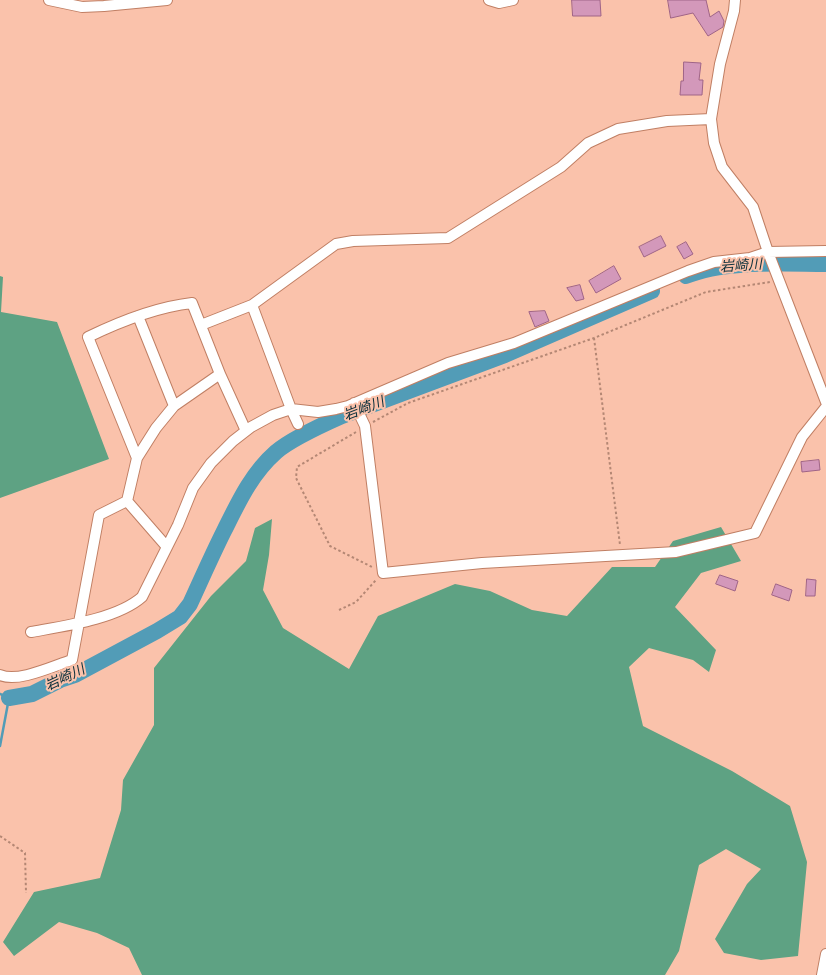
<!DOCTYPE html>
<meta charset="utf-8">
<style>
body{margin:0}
canvas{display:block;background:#fac2ab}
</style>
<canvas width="826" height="975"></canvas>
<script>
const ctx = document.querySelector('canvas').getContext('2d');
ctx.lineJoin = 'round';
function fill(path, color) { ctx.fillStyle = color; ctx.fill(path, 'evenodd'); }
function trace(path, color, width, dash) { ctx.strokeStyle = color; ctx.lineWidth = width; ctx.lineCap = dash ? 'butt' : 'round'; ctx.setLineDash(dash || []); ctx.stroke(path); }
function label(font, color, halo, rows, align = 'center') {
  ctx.font = font + ' Merriweather,"Noto Sans JP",serif'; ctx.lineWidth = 4; ctx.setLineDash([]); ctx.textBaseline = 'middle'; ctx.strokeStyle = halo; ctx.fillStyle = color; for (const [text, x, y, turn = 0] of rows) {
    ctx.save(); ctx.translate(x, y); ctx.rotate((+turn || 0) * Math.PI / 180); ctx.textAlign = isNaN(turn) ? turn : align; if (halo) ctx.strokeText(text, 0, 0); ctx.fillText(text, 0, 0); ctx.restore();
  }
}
fill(new Path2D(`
 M0 276 3 277 1 312 57 322 109 459 0 498Z
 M272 519 269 555 263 590 283 628 349 669 378 616 455 584 490 591 532 610 567 616 612 567H655L673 541 721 527 741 561 701 573 675 607 716 650 709 672 693 660 649 648 629 667 643 726 732 771 790 806 807 862 798 956 761 960 724 953 715 939 747 884 761 869 726 849 699 865 679 951 665 975H142L129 948 97 933 59 922 14 956 3 942 34 892 100 878 121 810 123 780 154 725V668L211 596 246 561 255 528Z`), '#5ea283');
trace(new Path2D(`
 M0 694 9 698 0 746`), '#529cb7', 2.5);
trace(new Path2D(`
 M686 276C724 260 784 264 826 264
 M9 698 32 694 60 680 75 675 157 631 180 617 190 604C201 580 212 555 224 531 238 503 251 474 276 452 291 439 324 424 342 416L505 355 652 291`), '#529cb7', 16);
const building = new Path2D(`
 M572 0H600L601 16H573Z
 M668 0H706L710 17 719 11 724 21 723 27 708 36 693 13 671 18Z
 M684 62 701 63 699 80H703L702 95H680L681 81H683Z
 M661 236 666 246 644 257 639 247Z
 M686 242 693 254 684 259 677 247Z
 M614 266 621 279 596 293 589 281Z
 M580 285 584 299 576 301 567 288Z
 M545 311 549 321 535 327 529 312Z
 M819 460 820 470 802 472 801 462Z
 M720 575 738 581 735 591 716 584Z
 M807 579 816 580 815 596H806Z
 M776 584 792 590 789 601 772 595Z`);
fill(building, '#d398ba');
trace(building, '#9f6487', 1);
const minor = new Path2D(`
 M49 0 82 7 104 6 167 0
 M489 0 499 3 513 0
 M735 0 734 11 720 64 711 119 714 143 722 167 753 207 768 252 826 402
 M252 305 291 409 298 424
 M138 316 174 406
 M201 325 252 305 336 244 353 241 448 238 561 167 588 143 618 129 667 121 711 119
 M354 403 365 426 383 573 482 563 676 552 755 533 802 437 826 407
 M137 458 88 337C121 321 156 307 192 303L220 374 246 431
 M127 501 137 458 156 428 174 406 220 374
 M31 632C64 626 117 619 142 597L178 525 193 488 211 463 233 441 251 427 273 415 291 409 318 412 336 409 348 406 448 363 514 343 688 271 714 262 750 258 768 252 826 251
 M0 675C18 683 53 666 72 660L99 515 127 501 167 547
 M822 975 826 954`);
trace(minor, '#c07f64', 12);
trace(new Path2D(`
 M594 338 620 545
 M373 422 408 403 594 338 706 292 770 282
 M356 432 297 467 296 478 330 546 372 567
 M339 610 356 602 376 580
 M0 836 25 853 26 893`), '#b48774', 2, [2.5, 2.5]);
trace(minor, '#fff', 10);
label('italic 14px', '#0a2f3b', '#fac2ab', [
 ["岩崎川",741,266,-4],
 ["岩崎川",364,409,-21],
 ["岩崎川",65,678,-25]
]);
</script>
